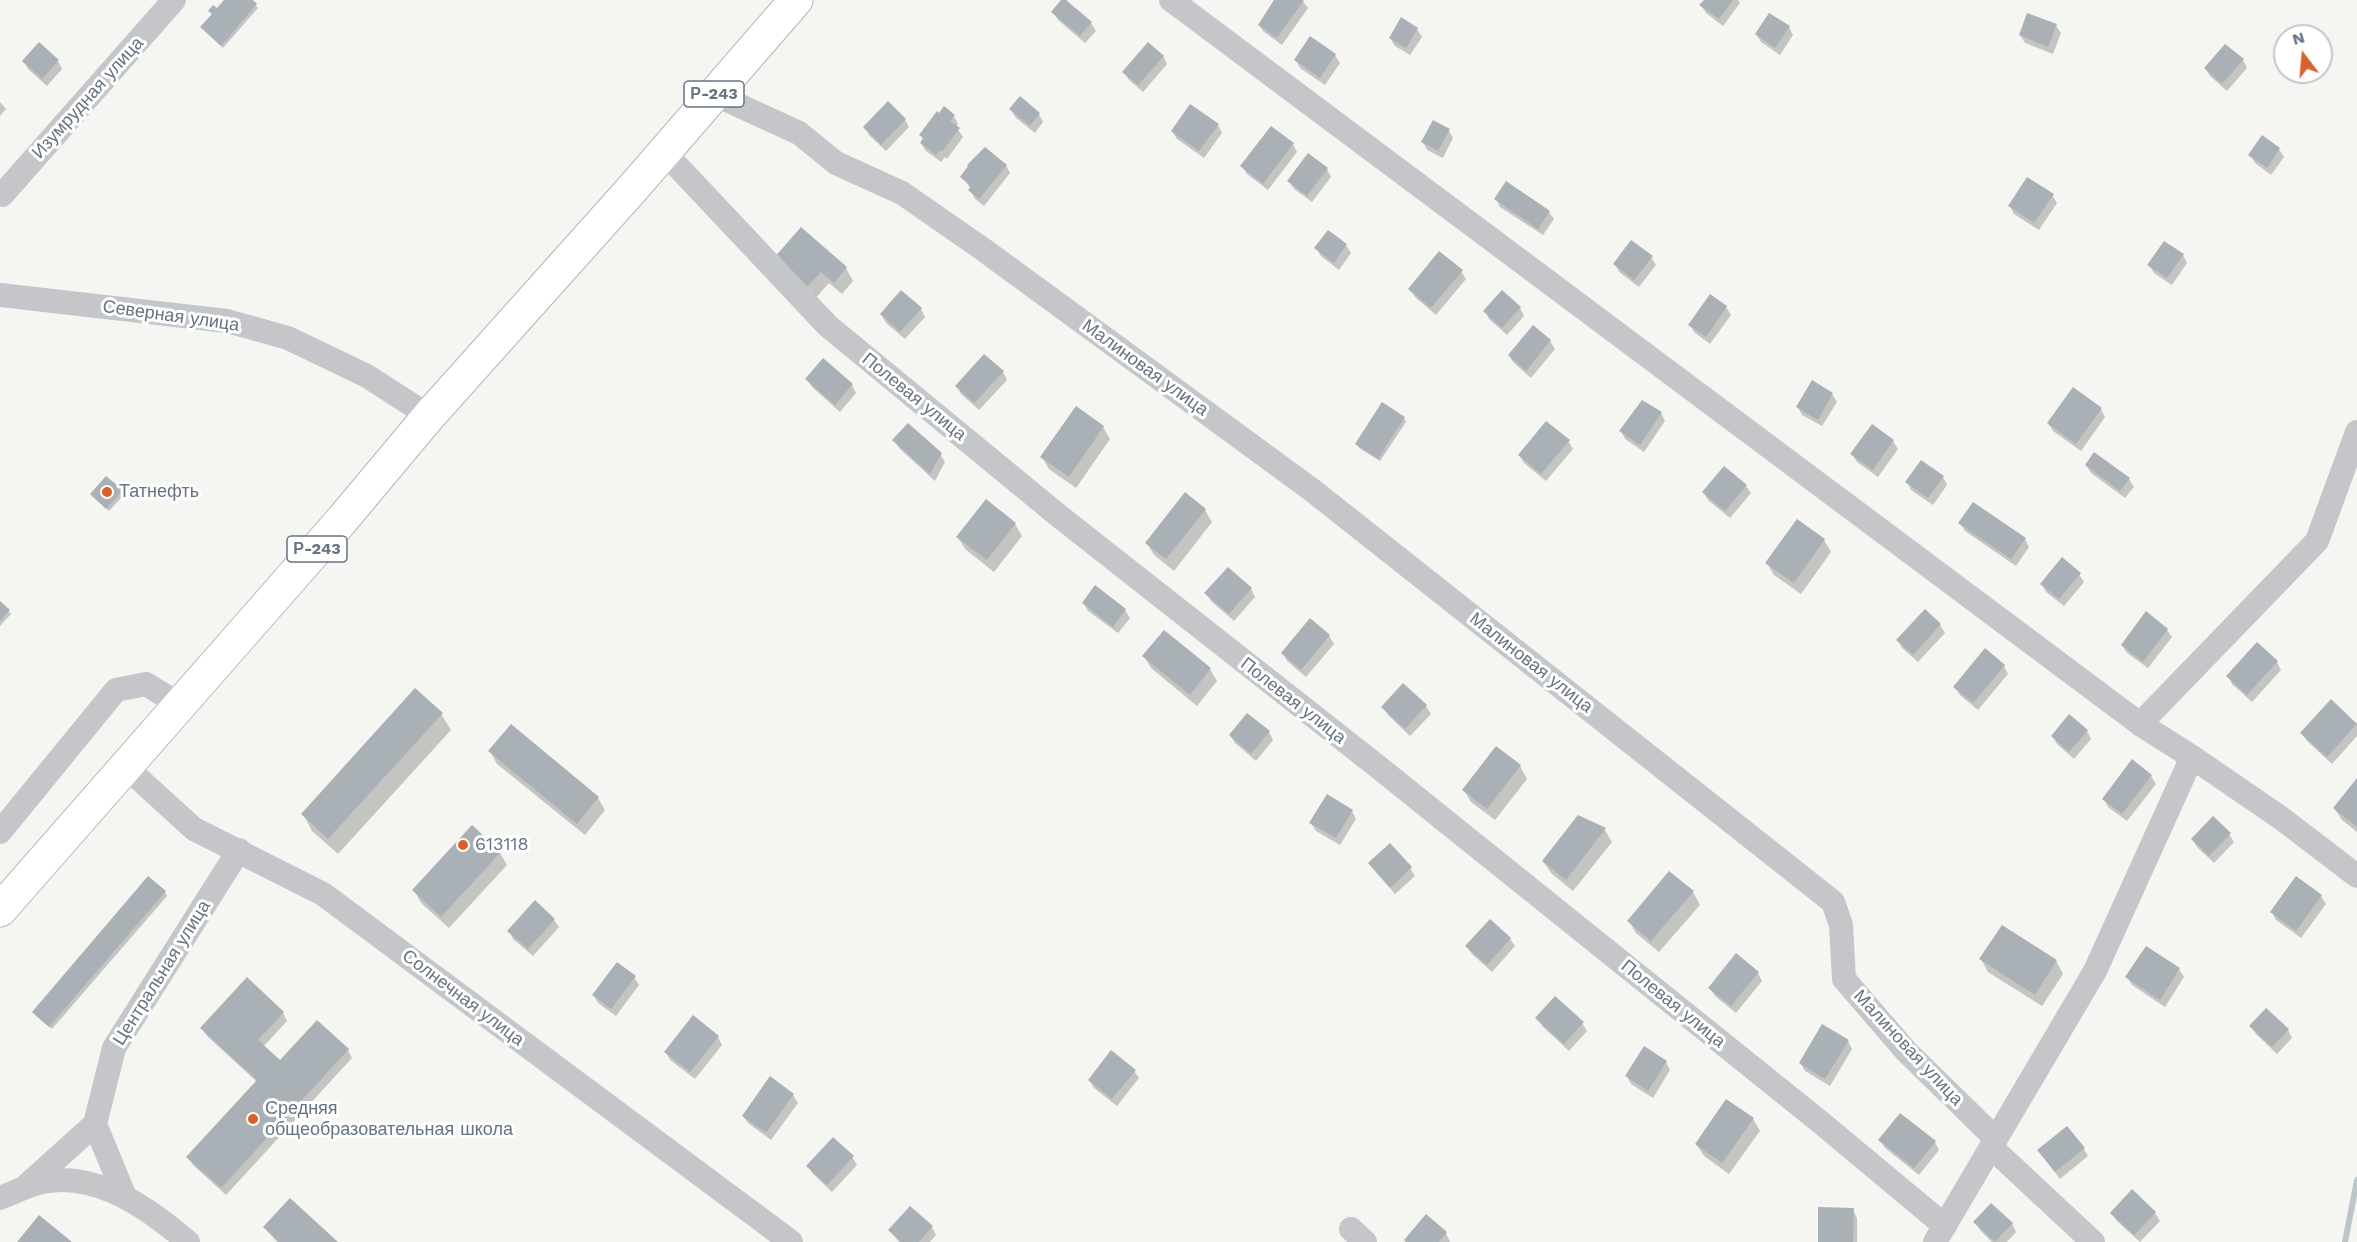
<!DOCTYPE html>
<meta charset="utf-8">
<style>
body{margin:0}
#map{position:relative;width:2357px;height:1242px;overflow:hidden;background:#f5f5f2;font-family:"Work Sans",sans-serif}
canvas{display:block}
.north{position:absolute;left:2273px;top:24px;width:60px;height:60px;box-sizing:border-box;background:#fff;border:2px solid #c2c7cd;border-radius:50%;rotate:344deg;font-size:16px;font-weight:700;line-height:24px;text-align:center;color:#667381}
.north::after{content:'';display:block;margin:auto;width:21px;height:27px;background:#d9612e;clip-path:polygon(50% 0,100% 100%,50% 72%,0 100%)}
</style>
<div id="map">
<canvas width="2357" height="1242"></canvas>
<div class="north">N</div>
</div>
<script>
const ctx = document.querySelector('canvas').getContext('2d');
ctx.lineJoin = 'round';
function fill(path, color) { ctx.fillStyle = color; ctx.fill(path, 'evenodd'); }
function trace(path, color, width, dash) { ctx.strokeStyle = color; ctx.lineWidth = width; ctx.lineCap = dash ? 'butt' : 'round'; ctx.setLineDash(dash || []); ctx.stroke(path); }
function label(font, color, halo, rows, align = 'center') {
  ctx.font = font + ' "Work Sans",sans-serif'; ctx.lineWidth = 6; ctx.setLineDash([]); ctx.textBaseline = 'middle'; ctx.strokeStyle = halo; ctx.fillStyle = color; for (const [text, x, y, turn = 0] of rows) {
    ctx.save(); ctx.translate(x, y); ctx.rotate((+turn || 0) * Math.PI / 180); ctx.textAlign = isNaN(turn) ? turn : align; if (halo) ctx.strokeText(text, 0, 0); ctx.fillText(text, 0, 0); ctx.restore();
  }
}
fill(new Path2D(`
 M226 0H251L258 8 223 48 202 27 212 14 210 11 217 10Z
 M1063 0 1091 23 1096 31 1085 43 1058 20 1053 12Z
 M1276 0H1302L1308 8 1282 45 1264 32 1259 25Z
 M1706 0H1738L1740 3 1723 26 1706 13 1701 5Z
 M2056 26 2061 33 2053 54 2025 43 2020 35Z
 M1789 27 1793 35 1780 55 1761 42 1756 34Z
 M1417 29 1422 37 1410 55 1395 46 1390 38Z
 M1335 55 1340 63 1325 85 1300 68 1296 60Z
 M1163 56 1167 64 1143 92 1129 80 1124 72Z
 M2243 60 2247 68 2227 91 2210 76 2205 68Z
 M24 61H58L62 69 47 86 28 69Z
 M0 102 6 109 0 116Z
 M1011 110 1039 114 1043 122 1035 133 1016 118Z
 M954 116 958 124 956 127 963 137 947 159 945 157 941 162 926 151 921 143Z
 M905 120 909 127 886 151 869 135 865 127Z
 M1218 125 1222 133 1204 158 1177 139 1172 131Z
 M1449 131 1453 138 1443 158 1427 150 1423 142Z
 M1293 144 1297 152 1268 190 1247 174 1242 166Z
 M2279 149 2284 157 2271 175 2255 163 2250 155Z
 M1006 165 1010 173 984 206 974 198 971 189 962 177Z
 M1327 169 1331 177 1312 202 1294 189 1289 181Z
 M2052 195 2057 203 2039 230 2014 214 2010 206Z
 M1496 199 1549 212 1554 219 1543 235 1500 207Z
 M801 229 846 268 853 281 842 294 829 283 814 300 782 271 775 259ZM782 265 813 292 811 294 782 269Z
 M1328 232 1346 245 1351 253 1339 270 1321 256 1316 248Z
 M2183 255 2187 263 2172 285 2154 273 2149 265Z
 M1651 257 1656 265 1639 287 1619 272 1615 264Z
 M1461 271 1466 279 1436 315 1415 297 1410 289Z
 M1726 307 1731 315 1710 344 1695 333 1690 325Z
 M1520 308 1524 316 1507 335 1489 319 1485 311Z
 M921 309 925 317 905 339 886 323 882 315Z
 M1533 327 1550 341 1555 349 1531 378 1514 363 1509 356Z
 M823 361 852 385 856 393 840 412 812 387 807 379Z
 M1003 372 1007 380 979 410 961 394 957 386Z
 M1832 394 1837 402 1822 426 1802 415 1798 407Z
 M2101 409 2105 417 2081 451 2053 431 2048 423Z
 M1661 413 1665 421 1644 452 1625 439 1621 431Z
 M1404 418 1406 422 1380 461 1359 448 1357 444Z
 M1103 427 1110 439 1076 488 1049 469 1042 457Z
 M894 440 940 454 945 462 935 481 899 448Z
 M1568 441 1573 449 1546 481 1524 463 1519 455Z
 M1893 441 1898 449 1878 477 1857 462 1852 454Z
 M2086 465 2129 479 2134 487 2125 498 2091 473Z
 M1943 477 1947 485 1933 505 1911 490 1907 482Z
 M107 478 124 495 109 511 94 497Z
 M1746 486 1751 493 1730 518 1708 500 1704 493Z
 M1205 510 1212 522 1174 571 1154 555 1147 543Z
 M1960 523 2025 539 2029 547 2016 566 1965 531Z
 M1015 524 1022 536 994 572 965 549 958 537Z
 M1824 540 1831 552 1801 594 1774 575 1767 563Z
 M2079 574 2084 582 2064 606 2046 592 2042 584Z
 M1251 589 1255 597 1234 621 1211 601 1206 593Z
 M0 603 11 614 0 626Z
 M1084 603 1125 610 1130 618 1118 633 1088 611Z
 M1925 611 1940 625 1945 633 1918 662 1902 648 1898 640Z
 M1310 620 1329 636 1334 644 1306 677 1287 661 1283 653Z
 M2167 630 2172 637 2148 668 2127 653 2122 645Z
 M2257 644 2277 662 2281 670 2252 702 2232 684 2228 676Z
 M1144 656 1210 669 1217 681 1197 706 1151 668Z
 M2004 666 2008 674 1978 710 1960 695 1955 687Z
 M1403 685 1426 706 1431 714 1410 736 1388 715 1383 707Z
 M2331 701 2357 724V736L2332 764 2307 741 2302 733Z
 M441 714 451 730 338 854 312 831 303 814Z
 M2069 716 2087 731 2091 739 2074 759 2057 744 2053 737Z
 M511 726 598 798 605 810 585 835 497 764 490 751Z
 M1269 732 1273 740 1256 761 1235 743 1230 735Z
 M1520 766 1527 779 1495 820 1471 802 1464 790Z
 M2151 776 2156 784 2127 821 2108 807 2104 799Z
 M2357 780V832L2342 820 2334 808Z
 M1352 811 1356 819 1340 845 1316 831 1311 823Z
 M1578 817 1605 830 1612 842 1573 891 1551 873 1543 861Z
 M2229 834 2234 842 2214 863 2197 847 2193 840Z
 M500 853 507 865 449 928 421 903 414 890Z
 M1370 864 1410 868 1415 876 1395 894Z
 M165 892 167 896 52 1029 35 1015 33 1012Z
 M1693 892 1700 905 1659 952 1636 933 1629 921Z
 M2321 896 2326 904 2301 938 2276 920 2272 912Z
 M554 920 559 927 533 956 513 939 509 931Z
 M1510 939 1515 946 1492 972 1472 954 1467 947Z
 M1981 959 2056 961 2063 974 2042 1006 1988 972Z
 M2179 969 2184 977 2165 1007 2132 985 2127 977Z
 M1758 973 1762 981 1736 1013 1715 996 1710 988Z
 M634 977 639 985 616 1016 598 1003 594 995Z
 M283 1013 287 1021 263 1047 280 1062 348 1050 352 1058 226 1195 193 1165 188 1157 257 1082 207 1036 202 1028Z
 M1537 1018 1582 1023 1587 1031 1569 1051 1542 1026Z
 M2251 1026 2288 1030 2292 1038 2277 1054 2256 1034Z
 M718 1037 722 1045 695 1079 670 1060 666 1052Z
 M1848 1041 1852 1049 1830 1086 1805 1071 1800 1063Z
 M1666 1062 1670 1070 1653 1098 1631 1084 1627 1076Z
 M1134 1071 1139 1078 1117 1106 1094 1088 1089 1080Z
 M770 1078 793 1095 798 1103 771 1140 748 1123 743 1116Z
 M1753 1119 1760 1131 1729 1174 1704 1156 1696 1144Z
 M1880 1140 1935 1142 1939 1150 1919 1175 1885 1148Z
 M2083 1148 2088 1156 2060 1179 2039 1151Z
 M852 1157 857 1165 832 1192 813 1174 808 1166Z
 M2132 1192 2155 1213 2160 1221 2140 1242 2117 1221 2112 1214Z
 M1853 1210 1857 1218V1242H1819Z
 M1975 1222 2012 1224 2016 1232 2007 1242H1992L1980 1230Z
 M932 1227 936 1235 930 1242H899L890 1231Z
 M265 1228 336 1242H277Z
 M1446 1233 1450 1242H1407Z`), '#0003');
trace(new Path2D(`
 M2345 1242 2357 1180`), '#bcc5ca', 6);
fill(new Path2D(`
 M224 0H253L257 4 221 46 200 27 212 14 208 11 213 5 217 8Z
 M1061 0H1066L1092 22 1080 36 1051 12Z
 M1274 0H1304L1277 38 1258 25Z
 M1704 0H1733L1719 19 1699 5Z
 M1769 13 1790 26 1775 48 1755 34Z
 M2027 13 2057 24 2048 47 2019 35Z
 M1401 17 1418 28 1406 48 1389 38Z
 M1310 36 1336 54 1320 78 1294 60Z
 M39 42 59 60 42 79 22 61Z
 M1148 42 1164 56 1138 85 1122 72Z
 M2225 44 2244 59 2222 84 2204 68Z
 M1020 96 1040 113 1030 126 1009 109Z
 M888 101 906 119 881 145 863 127Z
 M1190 104 1219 124 1199 151 1171 131Z
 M944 106 955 115 950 121 960 128 942 152 940 150 936 155 920 143 923 138 919 135 937 111 939 113Z
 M1433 120 1450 129 1438 151 1421 142Z
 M1271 126 1294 143 1263 184 1240 166Z
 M2262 135 2280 148 2267 168 2248 155Z
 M985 147 1007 165 979 199 968 190 971 186 960 177 968 166 967 165Z
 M1308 153 1328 168 1307 196 1287 181Z
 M2027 177 2054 194 2034 223 2008 206Z
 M1506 181 1550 211 1538 229 1494 199Z
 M801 227 847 267 834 283 821 272 806 288 773 259Z
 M1328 230 1347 244 1334 263 1314 248Z
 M1631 240 1653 256 1634 280 1613 264Z
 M2164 241 2184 254 2167 278 2147 265Z
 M1439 251 1463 270 1431 308 1408 289Z
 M901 290 922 308 900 332 880 314Z
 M1502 290 1521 307 1502 328 1483 311Z
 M1710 294 1727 306 1706 337 1688 325Z
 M1533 325 1551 340 1526 371 1508 355Z
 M984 354 1004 371 974 403 955 386Z
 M823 358 853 384 835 405 805 379Z
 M1812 380 1833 393 1818 420 1796 407Z
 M2073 387 2102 408 2076 444 2047 423Z
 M1642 400 1662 412 1640 445 1619 431Z
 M1382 402 1405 417 1378 459 1355 444Z
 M1076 406 1104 426 1069 477 1040 457Z
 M1546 421 1570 440 1541 474 1518 455Z
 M908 423 942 453 930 474 892 440Z
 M1872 424 1894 440 1873 470 1850 454Z
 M2094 452 2130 478 2120 491 2085 465Z
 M1921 460 1944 476 1928 498 1905 482Z
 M1724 466 1747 485 1725 511 1702 492Z
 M106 476 123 490 106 509 90 494Z
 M1185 492 1206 509 1166 559 1145 543Z
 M986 499 1016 523 987 560 956 537Z
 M1973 502 2026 538 2011 559 1958 523Z
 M1797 519 1825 539 1794 583 1765 563Z
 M2062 557 2081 573 2059 599 2040 584Z
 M1228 567 1252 588 1229 614 1204 593Z
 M1095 585 1126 609 1113 627 1082 603Z
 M0 601 10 610 0 621Z
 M1925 609 1941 624 1913 655 1896 640Z
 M2146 611 2168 629 2143 662 2121 645Z
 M1310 618 1330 635 1301 670 1281 653Z
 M1164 630 1211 668 1190 695 1142 656Z
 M2257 642 2278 661 2247 695 2226 676Z
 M1985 648 2005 665 1973 703 1953 687Z
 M1403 683 1427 705 1405 729 1381 707Z
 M415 688 443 713 328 839 301 814Z
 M2331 699 2357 724 2327 757 2300 733Z
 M1247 713 1270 731 1251 754 1229 735Z
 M2069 714 2088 730 2069 752 2051 736Z
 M511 724 599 797 577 824 488 751Z
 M1496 746 1521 765 1487 809 1462 790Z
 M2132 759 2152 775 2122 814 2102 799Z
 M2357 778V827L2333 808Z
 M1327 794 1353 810 1336 838 1309 823Z
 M1578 815 1606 828 1566 880 1542 861Z
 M2213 816 2231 833 2209 856 2191 839Z
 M472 825 501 852 441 917 412 890Z
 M1390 843 1412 867 1390 888 1368 863Z
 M1669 871 1694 891 1651 941 1627 921Z
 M148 876 166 891 49 1027 32 1012Z
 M2296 876 2322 895 2296 931 2270 912Z
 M535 900 555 919 528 949 507 931Z
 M1490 919 1511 938 1487 965 1465 946Z
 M2002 925 2057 960 2035 995 1979 959Z
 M2146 946 2180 968 2160 1000 2125 977Z
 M1736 953 1759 972 1731 1006 1708 988Z
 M617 962 636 976 611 1009 592 995Z
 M247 977 284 1012 258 1040 280 1060 317 1020 349 1049 221 1188 186 1157 257 1080 200 1028Z
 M1555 996 1584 1022 1564 1044 1535 1018Z
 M2266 1008 2289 1029 2272 1047 2249 1026Z
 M693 1015 719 1036 690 1072 664 1052Z
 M1822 1024 1849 1040 1825 1079 1799 1063Z
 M1644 1046 1667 1061 1648 1091 1625 1076Z
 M1111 1050 1136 1070 1112 1099 1088 1080Z
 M770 1076 794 1094 766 1133 742 1116Z
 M1726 1099 1754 1118 1722 1163 1695 1144Z
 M1900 1113 1936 1141 1914 1168 1878 1140Z
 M2067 1126 2085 1148 2055 1172 2037 1150Z
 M833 1137 854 1156 827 1185 806 1166Z
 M2132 1189 2156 1212 2134 1235 2110 1213Z
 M290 1198 338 1242H279L263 1227Z
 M1991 1203 2013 1223 1995 1242 1973 1222Z
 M910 1206 933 1226 919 1242H901L888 1230Z
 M1818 1207 1854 1208 1853 1242H1818Z
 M1426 1214 1447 1232 1439 1242H1406L1404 1240Z
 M39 1215 72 1242H17Z`), '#aab1b6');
const trunk = new Path2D(`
 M0 910 342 520 429 416 633 188 796 0`);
trace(trunk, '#b4b7ba', 35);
trace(new Path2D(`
 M1171 0 2140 724 2192 757 2095 971 1935 1242
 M714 94 799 133 836 163 902 193 984 250 1312 490 1833 902 1841 925 1844 979 1906 1051 1996 1139
 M664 152 828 326 1059 516 1377 766 1819 1121 1945 1226
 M2 195 174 0
 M0 295 227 321 288 338 367 376 429 416
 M2140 724 2317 541 2357 432
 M2192 757 2281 818 2357 876
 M127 768 194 829 323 894 791 1242
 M0 832 116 690 146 684 180 705
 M95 1124 125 1197
 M1991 1147 2093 1242
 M26 1187C85 1163 145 1205 188 1242
 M0 1198 24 1188 95 1124 114 1048 239 850
 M1351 1229 1365 1242`), '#c4c6ca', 24);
trace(trunk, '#fff', 33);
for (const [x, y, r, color] of [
 [107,492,6,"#d9612e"],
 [463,845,6,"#d9612e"],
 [253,1119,6,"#d9612e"]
]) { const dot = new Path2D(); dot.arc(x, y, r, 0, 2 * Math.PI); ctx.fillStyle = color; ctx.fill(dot); trace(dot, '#fff', 2); }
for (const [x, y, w] of [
 [714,94,60],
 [317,549,60]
]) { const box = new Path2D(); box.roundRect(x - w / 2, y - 13, w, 26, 4.5); ctx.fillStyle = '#fff'; ctx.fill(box); trace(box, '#667381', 1.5); }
label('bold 16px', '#667381', null, [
 ["Р-243",714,94],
 ["Р-243",317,549]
]);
label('18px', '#667381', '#fff', [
 ["Изумрудная улица",88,98,-48],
 ["Северная улица",171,316,8],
 ["Малиновая улица",1145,368,36],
 ["Полевая улица",914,397,39],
 ["Малиновая улица",1531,663,38],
 ["Полевая улица",1293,701,38],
 ["Центральная улица",162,973,-58],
 ["Солнечная улица",463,998,37],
 ["Полевая улица",1673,1004,39],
 ["Малиновая улица",1908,1048,47]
]);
label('18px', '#667381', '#fff', [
 ["Татнефть",119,492],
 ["613118",475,845],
 ["Средняя",265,1109],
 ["общеобразовательная школа",265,1130]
], 'left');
</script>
